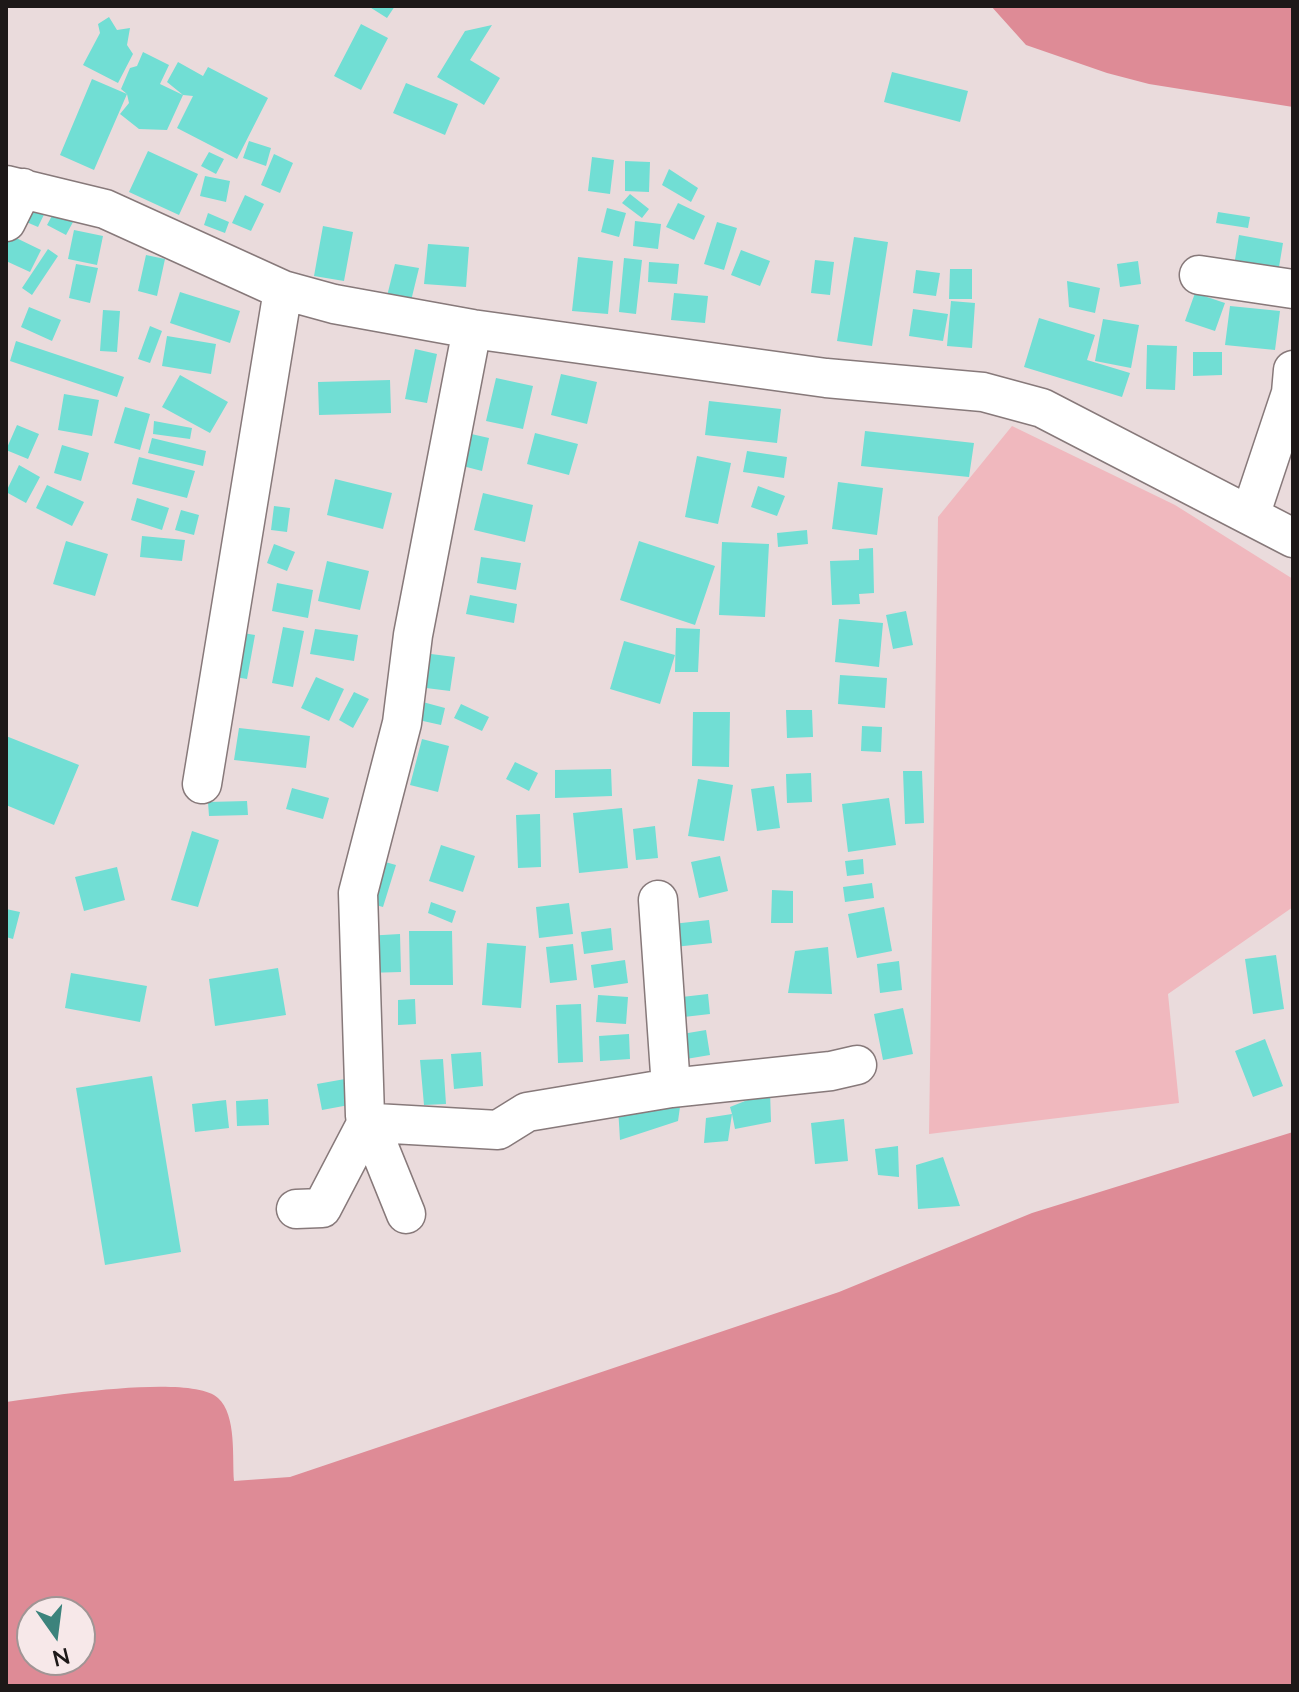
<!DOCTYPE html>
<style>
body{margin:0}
#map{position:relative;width:1299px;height:1692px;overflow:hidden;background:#eadbdc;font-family:Lato,sans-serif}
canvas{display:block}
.frame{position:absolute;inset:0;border:8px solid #1d1818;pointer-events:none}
.north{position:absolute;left:16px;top:1596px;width:80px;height:80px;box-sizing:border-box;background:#f7e8e9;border:2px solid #a09595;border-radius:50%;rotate:166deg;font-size:22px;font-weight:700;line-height:32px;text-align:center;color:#1d1818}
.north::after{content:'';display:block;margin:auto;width:28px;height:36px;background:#3c837c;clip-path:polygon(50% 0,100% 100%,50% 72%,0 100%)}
</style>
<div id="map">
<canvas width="1299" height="1692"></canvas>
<div class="frame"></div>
<div class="north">N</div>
</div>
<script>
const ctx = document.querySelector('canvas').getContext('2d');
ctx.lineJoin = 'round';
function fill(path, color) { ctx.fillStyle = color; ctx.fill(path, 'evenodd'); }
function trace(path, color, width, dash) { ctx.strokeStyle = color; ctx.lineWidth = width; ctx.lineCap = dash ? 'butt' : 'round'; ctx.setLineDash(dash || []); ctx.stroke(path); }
fill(new Path2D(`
 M1012 426 1175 505 1293 579V907L1168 994 1179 1103 929 1134 938 517Z`), '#f0b8be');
fill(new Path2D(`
 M991 6H1293V107L1149 84 1107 73 1026 45Z
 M1293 1132V1686H6V1402C46 1397 191 1373 218 1398 237 1415 232 1458 234 1481L290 1477 839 1292 1032 1213ZM32 1612H80V1660H32Z`), '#de8b96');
fill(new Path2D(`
 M368 6H395L387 18Z
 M109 17 117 30 130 28 127 45 133 54 118 83 83 65 100 33 98 24Z
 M361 24 388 38 361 90 334 76Z
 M492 25 470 60 500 78 484 105 437 77 465 31Z
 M143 52 169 65 160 84 183 95 167 82 178 62 203 76 208 67 268 98 237 159 177 128 193 96 183 95 167 130 139 129 120 114 129 103 127 94 94 170 60 155 92 79 127 94 121 89 130 68 137 66Z
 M892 72 968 91 960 122 884 102Z
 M406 83 458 104 445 135 393 113Z
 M249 141 271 148 266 166 243 158Z
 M148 151 198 174 179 215 129 192Z
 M209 152 224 159 216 174 201 166Z
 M274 154 293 163 280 193 261 185Z
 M592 157 614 160 610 194 588 191Z
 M625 161 650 162 649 192 625 191Z
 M669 169 698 188 691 202 662 185Z
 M205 176 230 181 226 202 200 196Z
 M630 194 649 209 642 218 622 203Z
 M245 195 264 204 251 231 232 223Z
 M61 199 80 209 66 235 47 225Z
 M51 200 38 227 17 218Z
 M678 203 705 216 694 240 666 227Z
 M607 208 626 213 619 237 601 232Z
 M1218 212 1250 217 1248 228 1216 223Z
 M208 213 229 222 225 233 204 225Z
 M635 221 661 224 658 249 633 246Z
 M717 222 737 228 724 270 704 264Z
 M323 226 353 232 344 281 314 276Z
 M74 230 103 236 97 265 68 259Z
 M8 234 41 250 30 272 6 261Z
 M1239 235 1283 243 1277 279 1233 272Z
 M854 237 888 242 872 346 837 341Z
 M428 244 469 247 466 287 424 284Z
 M48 249 58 256 32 295 22 288Z
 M741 250 770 261 760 286 731 275Z
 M146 255 165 259 157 296 138 291Z
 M578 257 613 261 608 314 572 311Z
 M624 258 642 260 636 314 619 312Z
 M815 260 834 262 830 295 811 293Z
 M1138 261 1141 284 1120 287 1117 264Z
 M649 262 679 264 677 284 648 282Z
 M76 264 98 268 90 303 69 298Z
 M395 264 419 268 410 305 385 304Z
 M950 269H972V299H949Z
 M916 270 940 273 936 296 913 293Z
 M1067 281 1100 288 1095 313 1069 307Z
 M180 292 240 311 230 343 170 323Z
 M674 293 708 296 705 323 671 320Z
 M1195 293 1225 303 1215 331 1185 321Z
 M951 301 975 303 972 348 947 346Z
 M1230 306 1280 311 1275 350 1225 345Z
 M29 307 61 320 52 341 21 327Z
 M913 309 948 314 943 341 909 336Z
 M103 310 120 311 117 352 100 351Z
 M1039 318 1095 335 1087 360 1130 373 1122 397 1024 367Z
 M1103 319 1139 325 1131 368 1095 361Z
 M150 326 162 331 150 363 138 359Z
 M167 336 216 344 211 374 162 366Z
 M16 341 124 377 117 397 10 361Z
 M1147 345 1177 346 1175 390 1146 389Z
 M415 349 437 354 427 403 405 399Z
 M1193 352H1222V375L1193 376Z
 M561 374 597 382 587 424 551 415Z
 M180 375 228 402 210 433 162 407Z
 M496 378 533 386 523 429 486 421Z
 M390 380 391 413 319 415 318 382Z
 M64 394 99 400 92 436 58 430Z
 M709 401 781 409 777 443 705 435Z
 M125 407 150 414 140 450 114 443Z
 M154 421 192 428 190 439 153 434Z
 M17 425 39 434 28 459 6 450Z
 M458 431 489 438 482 471 451 463Z
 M865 431 974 443 969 477 861 466Z
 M535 433 578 444 569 475 527 464Z
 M152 438 206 451 203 466 148 453Z
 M62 445 89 453 81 481 54 473Z
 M747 451 787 457 784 478 743 472Z
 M697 456 731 463 718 524 685 517Z
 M139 457 195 471 187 498 132 484Z
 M19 465 40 477 26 503 6 492Z
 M335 479 392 493 383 529 327 515Z
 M838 482 883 488 877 535 832 529Z
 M47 485 84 502 72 526 36 508Z
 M758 486 785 496 777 516 751 507Z
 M483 493 533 505 525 542 474 530Z
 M137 498 169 508 162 530 131 520Z
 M274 506 290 508 287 532 271 530Z
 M181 510 199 515 194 535 175 530Z
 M807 530 808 544 778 547 777 533Z
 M142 536 185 540 182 561 140 557Z
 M66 541 108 554 95 596 53 584Z
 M639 541 715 566 695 625 620 600Z
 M722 542 769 544 765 617 719 615Z
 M274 544 295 552 287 571 267 563Z
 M873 548 874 593 859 594 860 604 832 605 830 561 859 560V549Z
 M481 557 521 563 516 590 477 583Z
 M327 561 369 571 360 610 318 601Z
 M277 583 313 590 308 618 272 611Z
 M470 595 517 604 514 623 466 614Z
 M906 611 913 645 893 649 886 615Z
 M839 619 883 623 879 667 835 662Z
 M283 627 304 631 293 687 272 683Z
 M676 628 700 629 698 672H675Z
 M315 629 358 635 354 661 310 654Z
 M243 633 255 635 247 679 235 677Z
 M624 641 675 655 660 704 610 689Z
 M423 653 455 657 450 691 418 687Z
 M840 675 887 678 885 708 838 704Z
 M316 677 344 689 329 721 301 708Z
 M354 692 369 699 353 728 339 720Z
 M419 701 445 708 441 725 414 719Z
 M461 704 489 717 482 731 454 718Z
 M786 710H812L813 737 787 738Z
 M693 712H730L729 767 692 766Z
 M862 726 882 727 881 752 861 751Z
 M239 728 310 736 306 768 234 760Z
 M6 736 79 765 54 825 6 805Z
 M422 739 449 746 438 792 410 785Z
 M515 762 538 773 529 791 506 779Z
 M611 769 612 796 555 798V770Z
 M903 771H922L924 823 905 824Z
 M811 773 812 802 787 803 786 774Z
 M698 779 733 785 724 841 688 836Z
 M774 786 780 828 757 831 751 789Z
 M292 788 329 798 323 819 286 809Z
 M889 798 896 845 848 852 842 804Z
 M247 801 248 815 209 816 208 802Z
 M622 808 628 868 579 873 573 813Z
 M540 814 541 867 518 868 516 815Z
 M655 826 658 858 636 860 633 829Z
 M192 831 219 840 198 907 171 900Z
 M441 845 475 856 463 892 429 881Z
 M720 856 728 891 699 898 691 862Z
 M863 859 864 874 847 876 845 861Z
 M378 860 396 865 383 907 365 902Z
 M117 867 125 900 84 911 75 877Z
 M872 883 874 898 845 902 843 887Z
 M772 890 793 891V923H771Z
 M431 902 456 911 452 923 428 913Z
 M569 903 573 934 539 938 536 907Z
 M884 907 892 951 857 958 848 914Z
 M6 909 20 912 13 939 6 937Z
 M709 920 712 943 665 948 663 925Z
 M611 928 613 950 584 954 581 932Z
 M409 931H452L453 985H410Z
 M400 934 401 972 366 973 365 936Z
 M487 943 526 946 521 1008 482 1005Z
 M573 944 577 980 550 983 546 947Z
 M828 947 832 994 788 993 795 951Z
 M1276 955 1284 1009 1253 1014 1245 959Z
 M625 960 628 983 594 988 591 965Z
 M899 961 902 990 880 993 877 964Z
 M278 968 286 1015 215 1026 209 979Z
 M71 973 147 986 140 1022 65 1008Z
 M708 994 710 1014 675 1018 673 998Z
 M598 995 628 997 626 1024 596 1022Z
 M415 999 416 1024 398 1025V1000Z
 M581 1004 583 1062 558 1063 556 1005Z
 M903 1008 913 1054 883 1060 874 1014Z
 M706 1030 710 1055 680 1060 676 1035Z
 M629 1034 630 1059 600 1061 599 1036Z
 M1265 1039 1283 1086 1253 1097 1235 1051Z
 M481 1052 483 1086 454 1089 451 1054Z
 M443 1059 446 1104 424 1105 420 1060Z
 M152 1076 181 1252 105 1265 76 1088Z
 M345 1079 349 1105 322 1110 317 1084Z
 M770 1091 771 1122 735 1129 732 1114 728 1141 704 1143 706 1118 732 1114 730 1107Z
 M268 1099 269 1125 237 1126 236 1101Z
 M226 1100 229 1128 195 1132 192 1104Z
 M618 1107H680L678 1121 620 1140Z
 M844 1119 848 1161 815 1164 811 1123Z
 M898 1146 899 1177 878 1175 875 1149Z
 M943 1157 960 1206 918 1209 916 1165Z`), '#71ded4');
const minor = new Path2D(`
 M6 185 105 209 283 290 334 304 472 329 826 378 983 392 1042 408 1293 538
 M6 222 23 188
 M1199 275 1293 289
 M472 329 413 635 402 723 358 893 365 1116 375 1123 498 1130 527 1112 671 1088 831 1071 857 1065
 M1251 513 1291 393 1293 370
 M202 784 283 290
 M658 900 671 1088
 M296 1209 322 1208 368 1120 406 1214`);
trace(minor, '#87797a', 41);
trace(minor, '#fff', 38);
</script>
